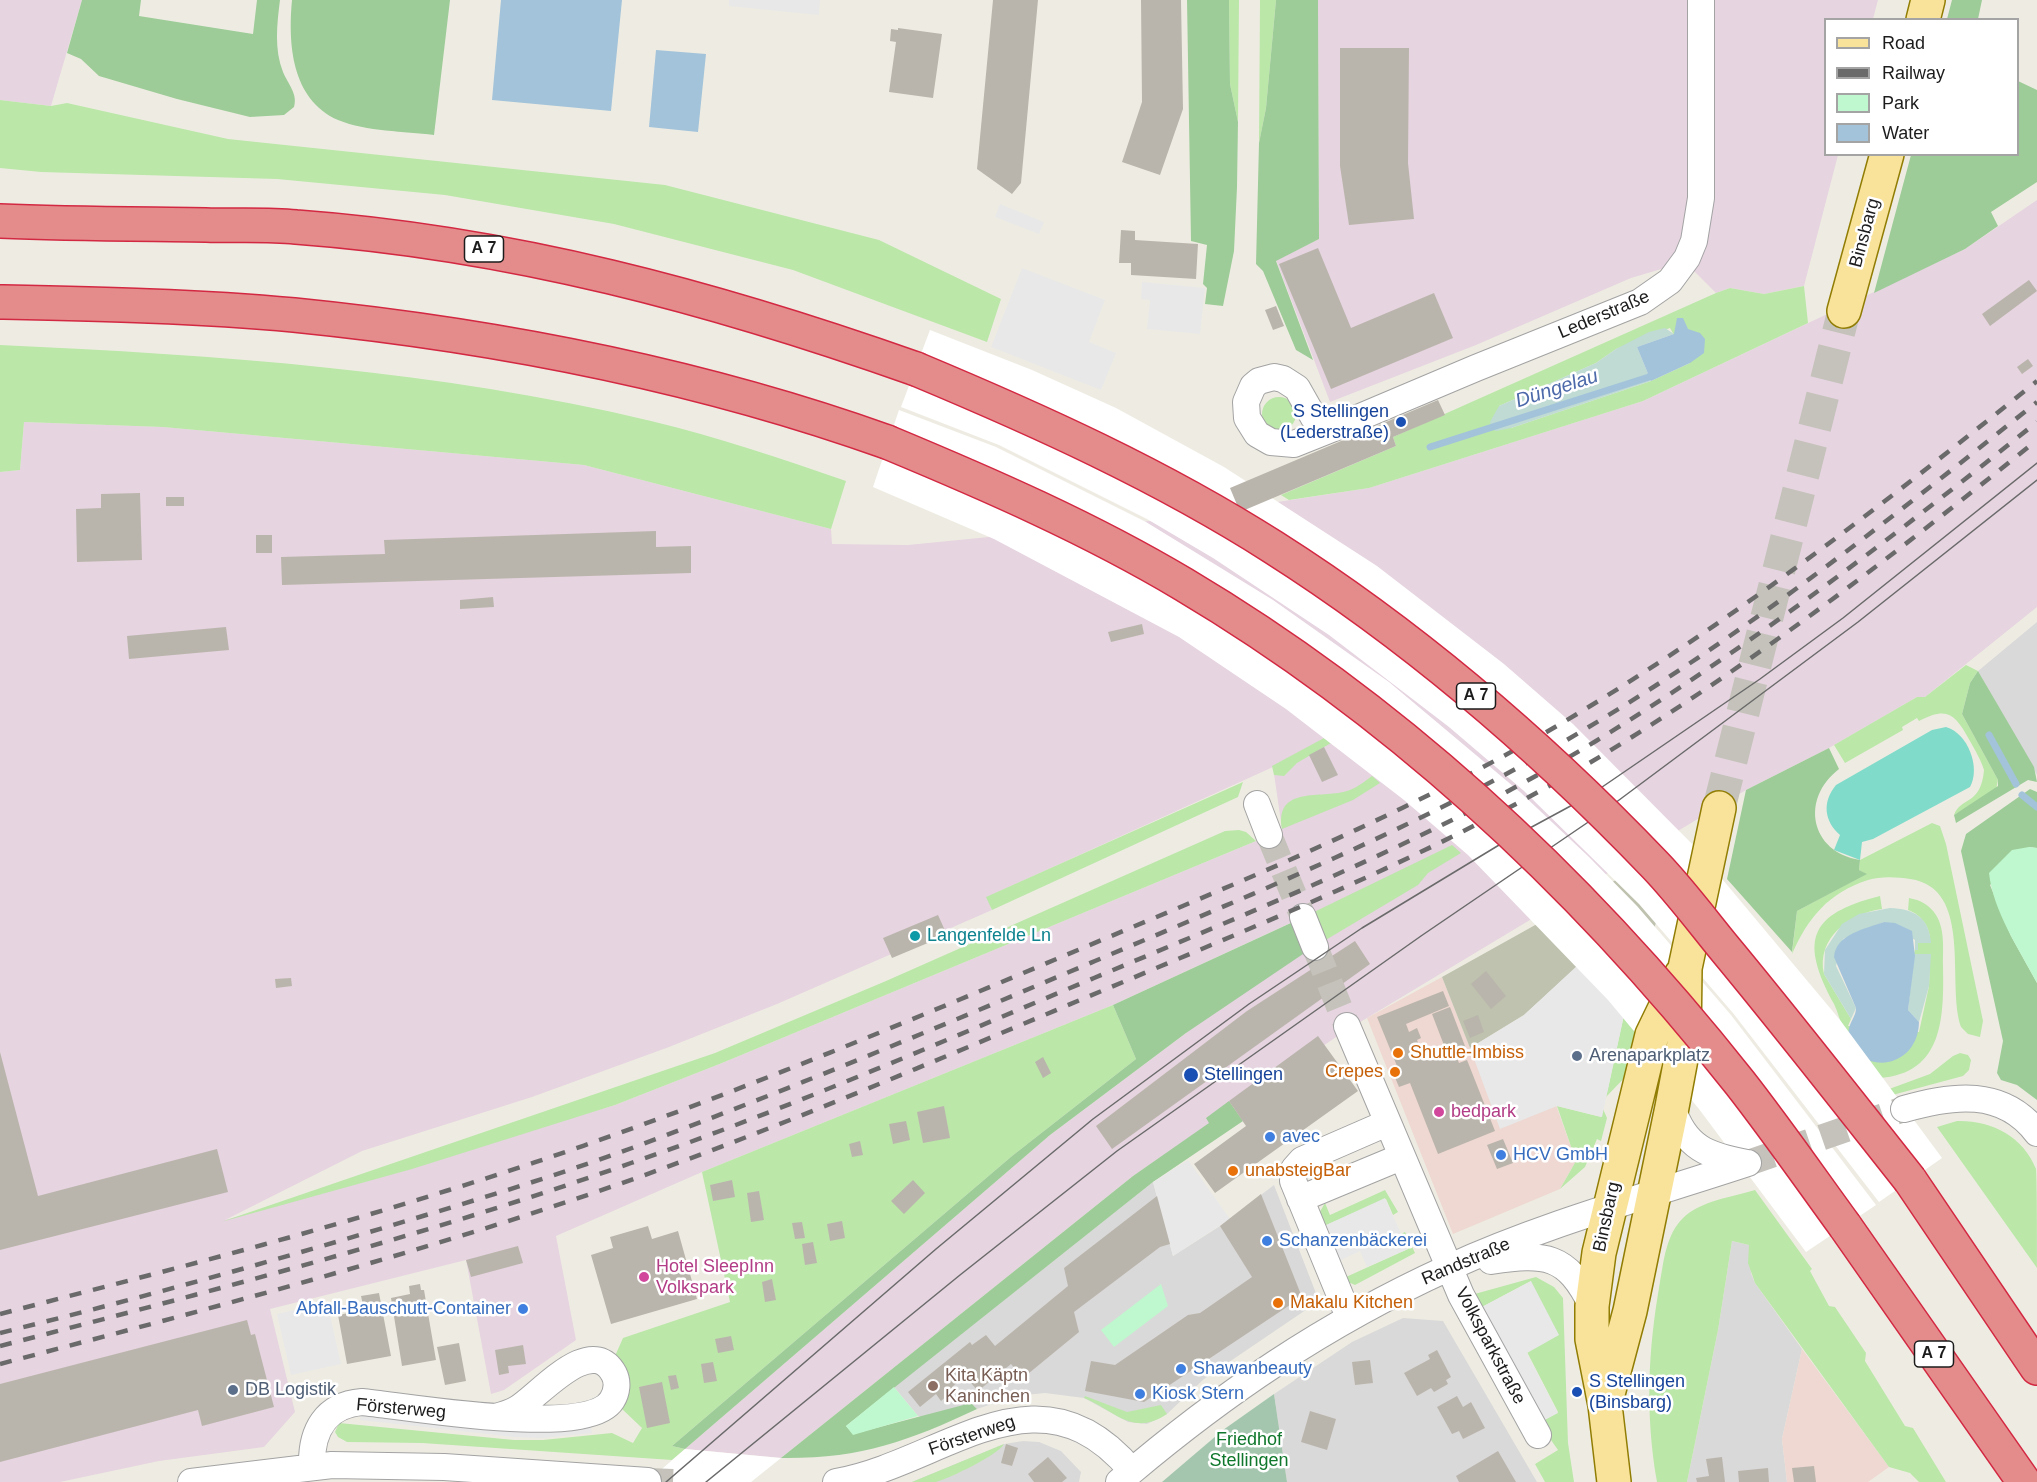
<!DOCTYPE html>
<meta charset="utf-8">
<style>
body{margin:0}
#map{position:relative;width:2037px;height:1482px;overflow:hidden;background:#eeece2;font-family:Arial,sans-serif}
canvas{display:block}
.legend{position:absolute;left:1824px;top:18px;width:195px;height:138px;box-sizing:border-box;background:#fff;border:2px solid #a4a4a4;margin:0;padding:8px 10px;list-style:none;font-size:18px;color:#1c1c1c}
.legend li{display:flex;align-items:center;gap:12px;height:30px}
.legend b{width:30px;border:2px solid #a4a4a4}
</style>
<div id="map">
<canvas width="2037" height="1482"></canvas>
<ul class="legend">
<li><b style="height:8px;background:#f9e39b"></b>Road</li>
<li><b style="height:8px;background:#6a6a6a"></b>Railway</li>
<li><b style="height:16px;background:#bff8ce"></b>Park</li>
<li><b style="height:16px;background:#a3c3da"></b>Water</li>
</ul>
</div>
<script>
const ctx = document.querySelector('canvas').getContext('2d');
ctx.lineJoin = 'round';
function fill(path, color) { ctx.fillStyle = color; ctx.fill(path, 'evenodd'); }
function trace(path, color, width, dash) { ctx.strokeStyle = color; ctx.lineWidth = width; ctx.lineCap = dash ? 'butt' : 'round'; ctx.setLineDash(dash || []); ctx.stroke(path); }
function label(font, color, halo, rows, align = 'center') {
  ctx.font = font + ' Arial,sans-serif'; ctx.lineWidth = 5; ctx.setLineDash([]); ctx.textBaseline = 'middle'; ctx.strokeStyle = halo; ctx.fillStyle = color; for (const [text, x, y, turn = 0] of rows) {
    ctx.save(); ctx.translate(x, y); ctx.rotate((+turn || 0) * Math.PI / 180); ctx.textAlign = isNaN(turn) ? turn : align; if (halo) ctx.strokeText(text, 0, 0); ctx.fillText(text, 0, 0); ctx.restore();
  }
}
fill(new Path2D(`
 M2037 622V775L1978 671Z
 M1153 1182 1173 1256 1220 1226 1274 1185 1319 1301 1204 1379 1167 1414 1147 1424 1128 1422 1084 1398 1045 1393 1016 1396 977 1409 971 1403 923 1418 918 1416 894 1387Z
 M1732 1241 1749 1245 1751 1273 1755 1283 1802 1349 1782 1439 1787 1482H1687L1718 1330Z
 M1403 1318 1443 1321 1537 1482H1287L1274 1394 1352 1342Z
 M1023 1441 1039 1442 1061 1451 1081 1472 1079 1482H912L1004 1444Z`), '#dad9d9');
fill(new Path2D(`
 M1442 977 1470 1048 1524 1015 1576 1161 1560 1189 1453 1234 1367 1018Z
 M1802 1349 1889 1467 1868 1482H1787L1782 1439Z`), '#eed8d1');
fill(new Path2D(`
 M0 0H82L51 106 0 100Z
 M1318 0H1878L1873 19 1826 20V154L1838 155 1804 286 1764 294 1730 288 1716 293 1685 262 1631 278 1476 345 1330 402 1276 260 1319 239Z
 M2037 200V607L1925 697H1917L1829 748 1746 790 1342 1033 1133 1176 781 1458 685 1449 1050 1135 1186 1033 1312 913 1113 1005 702 1172 556 1236 576 1340 504 1390 491 1394 466 1260 270 1309 295 1412 264 1447 159 1461 60 1482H0V472L20 470 24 422 163 427 584 465 831 529 832 544 908 545 1160 520 1369 488 1643 401 1965 249ZM1273 767 1282 829 1256 841 722 1063 615 1105 225 1220 362 1151 532 1097 669 1047 777 1004 992 910 987 897Z`), '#e6d4e0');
fill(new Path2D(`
 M1684 842 1624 1015 1579 965 1524 1015 1470 1048 1442 977Z`), '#bec2ae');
fill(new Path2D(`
 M1229 0H1239L1238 122 1230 84Z
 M1260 0H1276L1266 108 1259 143Z
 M0 100 51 106 67 103 228 139 665 185 879 240 1001 299 987 342 793 270 614 224 445 195 277 179 41 172 0 168Z
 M1804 286 1808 323 1643 401 1369 488 1289 500 1281 495 1396 446 1393 437 1716 293 1730 288 1764 294ZM1670 328 1690 363 1651 381 1511 428 1499 406 1596 363 1616 349Z
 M0 345C217 355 439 370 651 421 718 437 782 459 846 481L831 529 584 465 163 427 24 422 20 470 0 472Z
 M1262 414a17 17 0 1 1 34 0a17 17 0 1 1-34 0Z
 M1966 665 1978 671 1970 683 1962 714 1998 780 1996 790 1954 815C1960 797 1981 806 1984 770 1981 760 1975 750 1970 741 1955 714 1948 706 1919 721L1917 718 1902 727 1903 730 1845 763 1834 745 1917 697H1925Z
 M1324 738 1331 743 1297 763 1284 776 1274 775 1272 766Z
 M1372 776 1380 783 1353 800 1282 829C1275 787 1318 798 1343 792 1354 790 1364 782 1372 776Z
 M1243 782 1238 797 992 910 986 897Z
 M1932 823 1940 826 1946 844 1983 1021 1980 1037 1968 1034 1961 1027C1946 984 1974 888 1910 879 1897 877 1881 876 1868 880 1828 893 1808 918 1792 954L1797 911 1866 874 1859 870 1860 860Z
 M1239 830 1246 832 1256 841 722 1063 615 1105 412 1169 221 1222 715 1053 886 981 1225 831Z
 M1452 845 1461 853 1428 873 1418 885 1324 941 1312 913Z
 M1880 896 1882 909C1850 913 1816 938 1824 974L1851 1019 1848 1026 1919 1032 1929 986 1930 955 1914 954 1915 950H1918V943H1930C1931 928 1922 915 1908 910L1909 898C1920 900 1930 905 1936 915 1945 929 1943 949 1943 965 1944 1016 1944 1074 1879 1078 1867 1062 1854 1047 1844 1030 1840 1022 1838 1012 1834 1004 1800 941 1808 914 1880 896Z
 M1113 1005 1136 1059 1012 1156 672 1446 685 1449 672 1460 422 1443 347 1442 338 1437 335 1432 339 1423 514 1440H543L612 1433 633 1443 642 1428 621 1408 625 1369 615 1356 623 1338 730 1302 702 1172Z
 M1624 1015 1640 1031 1629 1073 1606 1097Z
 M1960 1053 1968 1055 1971 1060 1969 1070 1963 1076 1885 1097 1881 1092 1930 1074 1953 1056Z
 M1557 1106 1601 1117 1603 1109 1607 1118 1601 1141 1597 1139 1585 1167 1560 1189 1576 1161Z
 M1957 1121C1991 1120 2023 1136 2036 1169 2037 1181 2037 1249 2037 1268L1937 1127Z
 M1385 1190 1398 1212 1393 1215 1386 1199 1324 1226 1318 1215 1325 1203 1330 1215Z
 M1755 1190 1812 1269 1810 1271 1829 1306 1835 1307 1866 1353 1865 1361 1905 1426 1913 1428 1946 1482H1919L1910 1473 1889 1467 1755 1283 1748 1263 1749 1245 1732 1241 1718 1330 1687 1482H1657C1645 1413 1648 1350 1660 1282 1664 1260 1666 1235 1683 1218 1700 1201 1732 1197 1755 1190Z
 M1405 1232 1415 1253 1355 1285 1348 1282 1346 1277 1408 1249 1401 1234Z
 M1536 1277 1554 1287 1563 1298 1568 1443 1574 1482H1545L1535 1464 1558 1450 1539 1423 1558 1412 1527 1352 1531 1281 1480 1308 1471 1295Z
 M1085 1396 1127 1412 1161 1405 1167 1414C1133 1437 1115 1411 1084 1398Z
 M1004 1444C998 1455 950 1478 936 1482 929 1482 919 1482 912 1482Z`), '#bbe7a9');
fill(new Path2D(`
 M82 0H141L139 16 253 34 257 0H280C277 24 274 49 283 72 288 84 298 94 294 107L284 115 250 117 177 99 99 76 81 59 67 53Z
 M292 0H450L434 135C404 131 367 132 338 120 291 99 288 43 292 0Z
 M1187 0H1229L1230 84 1238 122 1237 187 1234 251 1223 306 1205 304 1207 288 1203 284 1207 245 1191 241Z
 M1276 0H1318L1319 239 1276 261 1313 360 1296 350 1263 271 1256 264 1259 143 1266 108Z
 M1952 0H1982L1978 19H1947Z
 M2018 81 2037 90V182L1991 212 1998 226 1965 249 1874 293 1911 155 2018 154Z
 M1978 671 2034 767 2037 782 2028 780 1956 823 1954 815 1998 786V780L1962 714 1970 683Z
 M1829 748 1839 769C1800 799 1810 852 1860 860L1859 870 1867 874 1797 911 1792 952 1727 879 1746 790Z
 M2030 789 2037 792V848L2029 847 1990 885 2011 936 2037 983V1100L2017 1085 2001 1080 1997 1073 2003 1041 1961 851 1966 834Z
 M1293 922 1306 952 1186 1033 1050 1135 685 1449 672 1446 1012 1156 1136 1059 1113 1005Z
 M1229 1101 1243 1121 1153 1182 846 1426 853 1434 971 1403 977 1409C907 1442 859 1459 781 1458L1133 1176 1209 1123 1206 1118Z`), '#9dcc98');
fill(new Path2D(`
 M1665 328 1674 334 1637 347 1651 381 1511 428 1496 431 1492 429 1490 422 1499 406 1596 363 1616 349 1649 332Z
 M1890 908C1914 909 1929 917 1931 943H1918V950H1915V940L1884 922 1843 939 1836 966 1856 1008 1851 1019 1824 974 1825 950 1842 924 1859 914Z
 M1914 954H1931L1929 986 1919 1022 1908 1010Z`), '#bfdbd4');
fill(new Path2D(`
 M1274 1394 1287 1482H1162L1223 1430Z`), '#a4c6af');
fill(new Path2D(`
 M2029 847 2037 848V983C2019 949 1993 911 1989 873L2012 850Z
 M1161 1284 1168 1306 1114 1347 1101 1330Z
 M894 1387 918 1416 853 1435 846 1426Z`), '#bff8ce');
fill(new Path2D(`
 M1946 727C1968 733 1981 768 1970 787L1873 839 1862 842 1860 860 1834 850 1840 835C1824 821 1822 802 1836 785L1932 730Z`), '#81dbca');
fill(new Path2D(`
 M729 0H820L819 15 729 6Z
 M1000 204 1044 222 1039 234 995 217Z
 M1022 268 1105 300 1089 342 1116 353 1101 390 991 347Z
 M1142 282 1205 288 1200 334 1147 329 1150 300 1141 299Z
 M1579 964 1624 1015 1602 1117 1557 1106 1500 1129 1470 1048 1524 1015Z
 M1188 1160 1230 1219 1173 1256 1153 1182Z
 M1385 1198 1408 1249 1367 1267 1360 1251 1339 1261 1324 1226Z
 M1531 1281 1559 1335 1527 1353 1558 1413 1539 1423 1480 1308Z
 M327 1302 341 1364 291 1375 277 1314Z
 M361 1411 590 1423 592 1433 542 1438 514 1437 360 1420Z`), '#e8e8e8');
fill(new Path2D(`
 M501 0H622L611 111 492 100Z
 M656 50 706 54 698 132 649 127Z
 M1677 318H1683L1688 329 1700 333 1705 339 1704 353 1690 363 1651 381 1637 347 1674 334Z
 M1884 922 1895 923 1912 931 1915 956 1908 1010 1919 1022C1918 1069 1861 1076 1850 1039 1845 1025 1856 1019 1856 1008L1834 957C1836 934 1865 929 1884 922Z`), '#a3c3da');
fill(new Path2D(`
 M930 330 1032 370 1116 408 1224 467 1377 566 1504 664 1573 724 1697 849 1840 1020 1942 1158 1879 1202 1733 1013 1639 904 1524 791 1449 727 1329 635 1213 558 1147 519 999 445 901 407Z
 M899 410 996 447 1146 522 1273 600 1389 682 1520 792 1589 857 1637 906 1731 1015 1876 1205 1806 1252 1699 1109 1608 1000 1468 855 1404 800 1286 709 1179 637 994 539 873 487Z
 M685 1449 781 1458 751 1482H647Z`), '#fff');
trace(new Path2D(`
 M1430 447 1649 377 1655 372
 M1989 735 2016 784
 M2022 795 2037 807`), '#a3c3da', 7);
fill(new Path2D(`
 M993 0H1038L1021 183 1012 194 977 169Z
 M1141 0H1181L1183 109 1160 175 1122 162 1142 102Z
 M898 28 942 34 933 98 889 92 896 42 890 41 891 29 898 30Z
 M1340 48H1409L1408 163 1414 219 1349 225 1340 166Z
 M1121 230 1135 231V240L1198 244 1196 279 1131 275V263H1119Z
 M1318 248 1351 328 1434 293 1453 338 1331 389 1279 264Z
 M2029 280 2037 291 1990 326 1982 314Z
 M1276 306 1284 326 1273 330 1265 310Z
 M2028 359 2033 366 2022 374 2017 367Z
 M1438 400 1445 415 1393 437 1396 446 1240 512 1230 488Z
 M140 493 142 560 77 562 76 509 101 508V494Z
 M166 497H184V506H166Z
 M656 531V547L691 546V573L282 585 281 557 385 554 384 540Z
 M256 535H272V553H256Z
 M493 597 494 607 460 609V600Z
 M1142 624 1144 634 1111 642 1108 632Z
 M226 627 229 650 129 659 127 636Z
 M1324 747 1338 775 1322 782 1309 755Z
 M938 915 947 935 892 958 883 938Z
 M1355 941 1370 964 1112 1149 1096 1126 1247 1011Z
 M1486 971 1506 996 1491 1009 1471 984Z
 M291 978 292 986 276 988 275 979Z
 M1443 991 1449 1006 1406 1024 1409 1032 1417 1028 1421 1038 1417 1040 1423 1055 1427 1053 1430 1060 1447 1053 1432 1014 1450 1007 1465 1046 1454 1051 1459 1063 1467 1060 1495 1131 1438 1154 1410 1083 1399 1087 1391 1068 1397 1066 1377 1017Z
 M1478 1015 1484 1032 1470 1038 1463 1021Z
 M1318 1036 1358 1091 1215 1193 1194 1164 1246 1126 1229 1101Z
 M0 1052 38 1196 217 1149 228 1192 0 1250Z
 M1043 1057 1051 1073 1043 1078 1035 1062Z
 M944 1106 950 1138 923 1143 917 1112Z
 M906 1121 910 1140 893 1144 889 1124Z
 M1503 1139 1513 1163 1497 1169 1487 1145Z
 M860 1141 863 1155 852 1157 849 1144Z
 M732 1180 735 1197 713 1201 710 1185Z
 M913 1180 925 1193 904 1214 891 1201Z
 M759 1191 764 1220 751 1222 747 1193Z
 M1261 1194 1302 1297 1144 1402 1085 1391 1091 1361 1115 1365 1188 1315 1200 1313 1252 1277 1220 1226Z
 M1157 1196 1170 1244 1160 1247 1074 1312 1079 1332 1023 1378 1011 1364 978 1391 965 1376 952 1387 954 1390 941 1401 936 1394 920 1407 908 1392 970 1342 972 1345 986 1335 995 1346 1068 1286 1064 1268Z
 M842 1221 845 1238 830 1241 827 1224Z
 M802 1222 805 1238 795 1239 792 1223Z
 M648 1226 652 1239 678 1231 697 1299 611 1324 591 1255 613 1248 610 1237Z
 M813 1242 817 1263 805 1265 802 1244Z
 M518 1246 523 1263 471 1277 466 1260Z
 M772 1279 776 1300 765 1302 762 1282Z
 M420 1284 421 1290H424L436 1360 402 1366 391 1298 410 1294 409 1286Z
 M379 1293 391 1356 347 1364 338 1315 364 1310 361 1296Z
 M247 1320 251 1335 255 1334 274 1407 202 1426 198 1410 0 1462V1384Z
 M731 1336 734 1350 718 1353 715 1339Z
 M459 1343 466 1381 445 1385 437 1347Z
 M523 1345 526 1364 508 1366 509 1373 499 1375 495 1350Z
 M1437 1350 1451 1377 1446 1380 1448 1384 1434 1392 1431 1388 1417 1396 1404 1373 1430 1359 1428 1355Z
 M1370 1360 1373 1383 1355 1385 1352 1362Z
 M713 1362 717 1381 704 1383 701 1364Z
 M676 1375 679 1388 671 1390 668 1376Z
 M662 1382 670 1423 647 1428 639 1387Z
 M1457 1396 1463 1407 1471 1402 1485 1428 1463 1439 1459 1431 1452 1434 1437 1407Z
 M1310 1411 1336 1419 1327 1450 1301 1442Z
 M1006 1444 1018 1448 1012 1466 1001 1463Z
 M1498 1451 1516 1482H1459L1456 1476Z
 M1048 1457 1067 1478 1062 1482H1034L1028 1474Z
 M1722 1457 1725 1482H1697L1696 1478 1709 1476 1706 1459Z
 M1814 1466 1816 1482H1794L1792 1468Z
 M1768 1468 1769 1482H1739L1738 1471Z`), '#bab5ac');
trace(new Path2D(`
 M1269 835 1303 917
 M1315 947 1347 1026
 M1748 1163 1904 1109
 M648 1481 673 1482`), '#c4c2ba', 26, [26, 13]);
trace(new Path2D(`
 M1719 808 1844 311`), '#c4c2ba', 33, [33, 16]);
const minor = new Path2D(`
 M1334 428 1314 418 1297 388 1283 379 1274 377 1259 381 1253 386 1246 402 1247 418 1257 434 1271 442 1294 444 1334 428 1476 368 1640 302 1670 281 1687 258 1694 241 1701 198V0
 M1257 804 1269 835
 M1303 917 1315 947
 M1347 1026 1461 1295 1538 1435
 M1672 1107C1685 1148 1708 1156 1747 1163
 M1904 1109C1952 1095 2003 1088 2037 1133
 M1300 1199 1401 1157
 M1491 1261C1545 1253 1567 1254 1592 1306
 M1349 1317 1293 1181 1294 1169 1302 1160 1387 1123
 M312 1466C311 1431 325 1405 362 1402 406 1406 588 1439 612 1400 617 1392 618 1382 614 1374 591 1332 539 1396 517 1409 510 1413 503 1415 495 1417
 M191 1482 332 1465 444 1467 648 1481
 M836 1482C944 1463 1038 1358 1132 1471
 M1119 1482C1222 1394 1325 1324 1448 1268 1544 1224 1648 1196 1748 1163`);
const major = new Path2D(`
 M1923 20 1928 0
 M1844 311 1887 154
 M1605 1405 1630 1311 1672 1107 1684 1043 1685 968 1719 808
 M1614 1482 1605 1405 1592 1339V1306L1599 1253 1652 1035 1681 975`);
const highway = new Path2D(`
 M0 221C69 224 138 224 206 225 236 226 266 224 296 227 512 243 712 297 916 369
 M0 302C97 304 198 306 294 315 493 335 699 375 887 442
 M1910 1180 2037 1368
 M1845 1226 2024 1482`);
trace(minor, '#a3a3a3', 28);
trace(major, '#917d04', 36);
trace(highway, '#d32842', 36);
trace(minor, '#fff', 26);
trace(major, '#f9e39b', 33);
trace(highway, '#e48b8b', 33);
trace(new Path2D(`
 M666 1482 936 1249 1093 1119 1249 1004 1362 928 1504 842 1589 796 1760 679 1843 618 2037 463
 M706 1482 960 1275 1117 1151 1421 936 1603 812 1858 622 2037 480`), '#6a6a6a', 1.5);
trace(new Path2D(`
 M0 1314C150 1275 301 1237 449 1190 666 1123 876 1035 1085 947 1252 877 1421 808 1577 714 1740 616 1889 500 2037 381
 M0 1333C129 1301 256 1266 383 1228 466 1203 550 1178 632 1148 788 1090 942 1026 1095 961 1262 890 1431 822 1587 728 1746 634 1893 517 2037 402
 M0 1346C212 1291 425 1236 631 1163 788 1109 941 1042 1094 978 1265 906 1438 837 1596 741 1751 646 1896 535 2037 422
 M0 1364C216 1307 431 1251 642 1176 798 1120 951 1054 1104 990 1275 918 1447 849 1606 753 1757 661 1899 551 2037 440`), '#6a6a6a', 4.5, [12, 12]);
const highwayBridge = new Path2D(`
 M916 369C1038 420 1160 475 1273 547 1413 636 1540 745 1655 865 1680 891 1703 922 1726 950 1789 1026 1849 1103 1910 1180
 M887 442C988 484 1089 528 1183 584 1400 713 1584 886 1740 1083 1776 1129 1810 1178 1845 1226`);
trace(highwayBridge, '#d32842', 36, []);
trace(highwayBridge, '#e48b8b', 33);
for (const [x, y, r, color] of [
 [1401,422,6,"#1a4fb4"],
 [915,936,6,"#0f9aa8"],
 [1398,1053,6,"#e8710a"],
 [1577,1056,6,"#5c6f8a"],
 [1395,1072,6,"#e8710a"],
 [1191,1075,8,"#1a4fb4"],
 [1439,1112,6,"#d1479c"],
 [1270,1137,6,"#3f7fe0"],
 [1501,1155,6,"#3f7fe0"],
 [1233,1171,6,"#e8710a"],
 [1267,1241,6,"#3f7fe0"],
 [644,1277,6,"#d1479c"],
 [1278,1303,6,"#e8710a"],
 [523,1309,6,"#3f7fe0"],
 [1181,1369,6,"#3f7fe0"],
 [933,1386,6,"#8d6e63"],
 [233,1390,6,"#5c6f8a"],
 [1577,1392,6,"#1a4fb4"],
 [1140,1394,6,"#3f7fe0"]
]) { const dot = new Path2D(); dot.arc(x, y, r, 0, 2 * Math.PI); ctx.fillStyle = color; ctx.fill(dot); trace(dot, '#fff', 2); }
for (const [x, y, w] of [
 [484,249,39],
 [1476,696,39],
 [1934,1354,39]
]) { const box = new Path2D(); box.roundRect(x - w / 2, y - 13, w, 26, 4.5); ctx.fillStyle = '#fff'; ctx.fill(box); trace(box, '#1c1c1c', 1.5); }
label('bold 16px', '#1c1c1c', null, [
 ["A 7",484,249],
 ["A 7",1476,696],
 ["A 7",1934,1354]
]);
label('18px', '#1c1c1c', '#fff', [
 ["Binsbarg",1865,233,-75],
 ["Lederstraße",1604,315,-23],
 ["Binsbarg",1607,1217,-78],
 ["Randstraße",1466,1262,-23],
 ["Volksparkstraße",1490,1346,62],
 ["Försterweg",401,1409,5],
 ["Försterweg",972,1436,-19]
]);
label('18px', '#164399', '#fff', [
 ["S Stellingen",1389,412,"right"],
 ["(Lederstraße)",1389,433,"right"],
 ["Stellingen",1204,1075],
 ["S Stellingen",1589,1382],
 ["(Binsbarg)",1589,1403]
], 'left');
label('18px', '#0d838f', '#fff', [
 ["Langenfelde Ln",927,936]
], 'left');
label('18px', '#c56008', '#fff', [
 ["Shuttle-Imbiss",1410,1053],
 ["Crepes",1383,1072,"right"],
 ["unabsteigBar",1245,1171],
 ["Makalu Kitchen",1290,1303]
], 'left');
label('18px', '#4e5e75', '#fff', [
 ["Arenaparkplatz",1589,1056],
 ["DB Logistik",245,1390]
], 'left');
label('18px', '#b23c85', '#fff', [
 ["bedpark",1451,1112],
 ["Hotel SleepInn",656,1267],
 ["Volkspark",656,1288]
], 'left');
label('18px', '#366cbe', '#fff', [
 ["avec",1282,1137],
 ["HCV GmbH",1513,1155],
 ["Schanzenbäckerei",1279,1241],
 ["Abfall-Bauschutt-Container",511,1309,"right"],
 ["Shawanbeauty",1193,1369],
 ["Kiosk Stern",1152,1394]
], 'left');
label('18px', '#785e54', '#fff', [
 ["Kita Käptn",945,1376],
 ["Kaninchen",945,1397]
], 'left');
label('18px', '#0e772b', '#fff', [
 ["Friedhof",1249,1440],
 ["Stellingen",1249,1461]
]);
label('italic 20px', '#4c69a9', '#fff', [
 ["Düngelau",1557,389,-18]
]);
</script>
